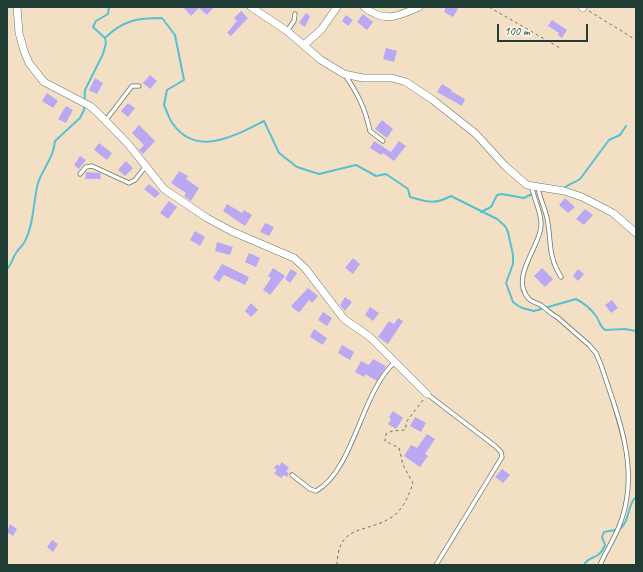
<!DOCTYPE html>
<style>
body{margin:0}
#map{position:relative;width:643px;height:572px;overflow:hidden;background:#f3e0c4;font-family:Caveat,sans-serif}
canvas{display:block}
.frame{position:absolute;inset:0;border:8px solid #1f3d34;pointer-events:none}
.scale{position:absolute;left:497px;top:24px;width:91px;height:18px;box-sizing:border-box;border:2px solid #1f3d34;border-top:0;padding-left:5px;font-size:12px;line-height:14px;white-space:nowrap;color:#1f3d34;-webkit-text-stroke:3px #fdfcf7;paint-order:stroke}
</style>
<div id="map">
<canvas width="643" height="572"></canvas>
<div class="frame"></div>
<div class="scale">100 m</div>
</div>
<script>
const ctx = document.querySelector('canvas').getContext('2d');
ctx.lineJoin = 'round';
function trace(path, color, width, dash) { ctx.strokeStyle = color; ctx.lineWidth = width; ctx.lineCap = dash ? 'butt' : 'round'; ctx.setLineDash(dash || []); ctx.stroke(path); }
function fill(path, color) { ctx.fillStyle = color; ctx.fill(path, 'evenodd'); }
trace(new Path2D(`
 M109 7 108 14 96 21 93 27 105 38C123 20 138 18 162 18L175 35 184 80 167 90 164 105C167 111 169 119 173 124 197 158 236 135 264 121L279 153 297 167 319 174 356 165 376 176 386 174 408 189 410 197C428 202 434 205 451 196L497 219 505 226 508 232 513 255V264L506 283 513 302 517 305 522 308 534 311 576 299C584 303 591 309 596 316 600 321 599 326 605 330L625 329 636 331
 M564 188C569 184 574 183 580 179L609 140 620 135 626 126
 M481 212 491 207 497 195 502 194 524 198 532 194
 M7 269C12 264 12 259 16 253 18 249 23 246 25 241 34 224 33 202 38 183 43 168 54 157 55 141L80 118 84 110 85 90 103 54 106 43 105 38
 M621 528C630 521 627 504 636 497
 M584 565C589 554 598 562 605 545L602 537 604 532 615 530`), '#57c0d3', 2);
fill(new Path2D(`
 M183 7H214L207 15 199 8 191 16Z
 M446 7H454L458 9 453 17 444 12Z
 M241 11 248 18 231 36 227 33 237 21 234 18Z
 M306 13 310 16 305 27 299 23Z
 M363 14 373 22 367 30 357 22Z
 M346 15 353 20 348 26 342 21Z
 M552 20 567 30 562 38 558 35 559 33 548 26Z
 M386 48 397 51 394 62 383 59Z
 M150 75 157 81 150 89 143 83Z
 M95 78 103 83 97 94 89 90Z
 M442 84 452 90 451 91 465 99 462 106 437 92Z
 M47 93 58 101 53 108 42 101Z
 M128 103 135 108 128 117 121 111Z
 M66 106 73 110 66 123 58 119Z
 M382 120 393 129 387 138 375 129Z
 M139 125 155 141 143 154 139 150 144 145 132 133Z
 M374 141 391 152 399 141 406 146 394 161 383 153 381 155 370 148Z
 M99 143 112 153 107 160 94 150Z
 M80 156 86 160 79 169 74 165Z
 M126 161 133 168 125 176 118 170Z
 M179 171 188 176 186 179 199 188 191 201 184 196 186 193 171 183Z
 M86 172 100 173 101 179H85Z
 M149 184 160 193 155 198 144 189Z
 M565 198 575 207 568 213 559 205Z
 M169 201 177 207 168 219 160 213Z
 M227 204 242 213 244 210 252 215 245 226 223 211Z
 M585 209 593 215 584 225 576 219Z
 M265 223 274 227 269 236 260 232Z
 M195 231 205 237 200 246 190 240Z
 M217 242 233 247 230 255 215 251Z
 M249 253 260 258 256 267 245 262Z
 M353 258 360 264 353 274 345 268Z
 M222 264 249 277 245 285 224 275 219 282 213 278Z
 M273 268 285 276 270 295 263 290 271 278 268 276Z
 M542 268 553 279 545 287 534 276Z
 M291 269 297 273 290 283 285 279Z
 M578 269 584 274 578 281 573 276Z
 M308 288 318 296 312 303 309 300 299 313 291 306Z
 M345 297 352 302 345 311 340 305Z
 M612 300 618 308 611 313 605 305Z
 M251 303 258 310 251 317 245 311Z
 M370 307 379 313 373 321 365 315Z
 M323 312 332 318 327 326 318 320Z
 M398 318 403 321 388 344 378 337 389 321 394 324Z
 M314 329 327 338 323 345 310 337Z
 M342 345 354 352 350 360 338 353Z
 M373 359 386 366 377 381 365 374 364 377 355 372 361 361 369 365Z
 M393 411 403 418 396 429 388 424 391 419 389 417Z
 M415 417 426 423 421 432 410 426Z
 M427 434 435 439 425 454 428 456 420 467 404 456 411 445 417 448Z
 M282 462 289 468 286 471 289 473 287 477 284 475 281 478 274 473 277 470 274 468 277 464 279 466Z
 M502 469 510 475 503 483 495 477Z
 M10 524 17 529 13 536 7 532Z
 M52 540 58 544 53 552 47 547Z`), '#bba8f3');
const lane = new Path2D(`
 M287 31 294 21 295 14
 M345 75C358 94 365 108 370 131L383 141
 M106 120 132 86H139
 M80 174 86 167 92 166 129 183 135 180 145 167
 M532 187C534 201 542 212 541 226 540 247 509 278 529 299 533 303 538 303 542 306 548 310 550 314 557 317L589 345 596 353 601 365C618 417 641 469 620 524 615 538 606 551 600 565
 M538 188C540 199 545 208 547 218 552 242 547 254 561 277
 M427 394 495 446 501 452 502 457 436 565
 M292 475 310 489 316 491C354 470 361 392 395 362`);
const street = new Path2D(`
 M17 7 19 33 24 51 29 63 44 82 90 106 97 112 129 145 164 189 207 218 231 231 294 258 305 268 344 319 370 337 427 394
 M251 7 287 31 321 60 344 74 363 78H392L406 82 433 100 476 134 505 166 527 185 564 191 582 197 613 213 636 233
 M364 7C384 23 397 17 419 7
 M582 7 583 8
 M305 44 321 30 337 7`);
trace(lane, '#697666', 5);
trace(street, '#697666', 8);
trace(new Path2D(`
 M489 7 560 48
 M589 11 636 40
 M337 565C338 523 366 534 392 517 403 510 409 495 413 483L403 465 399 448 385 441 386 434 392 431 405 430 407 421 423 400`), '#697666', 1, [3, 3]);
trace(lane, '#fff', 3.5);
trace(street, '#fff', 7);
</script>
